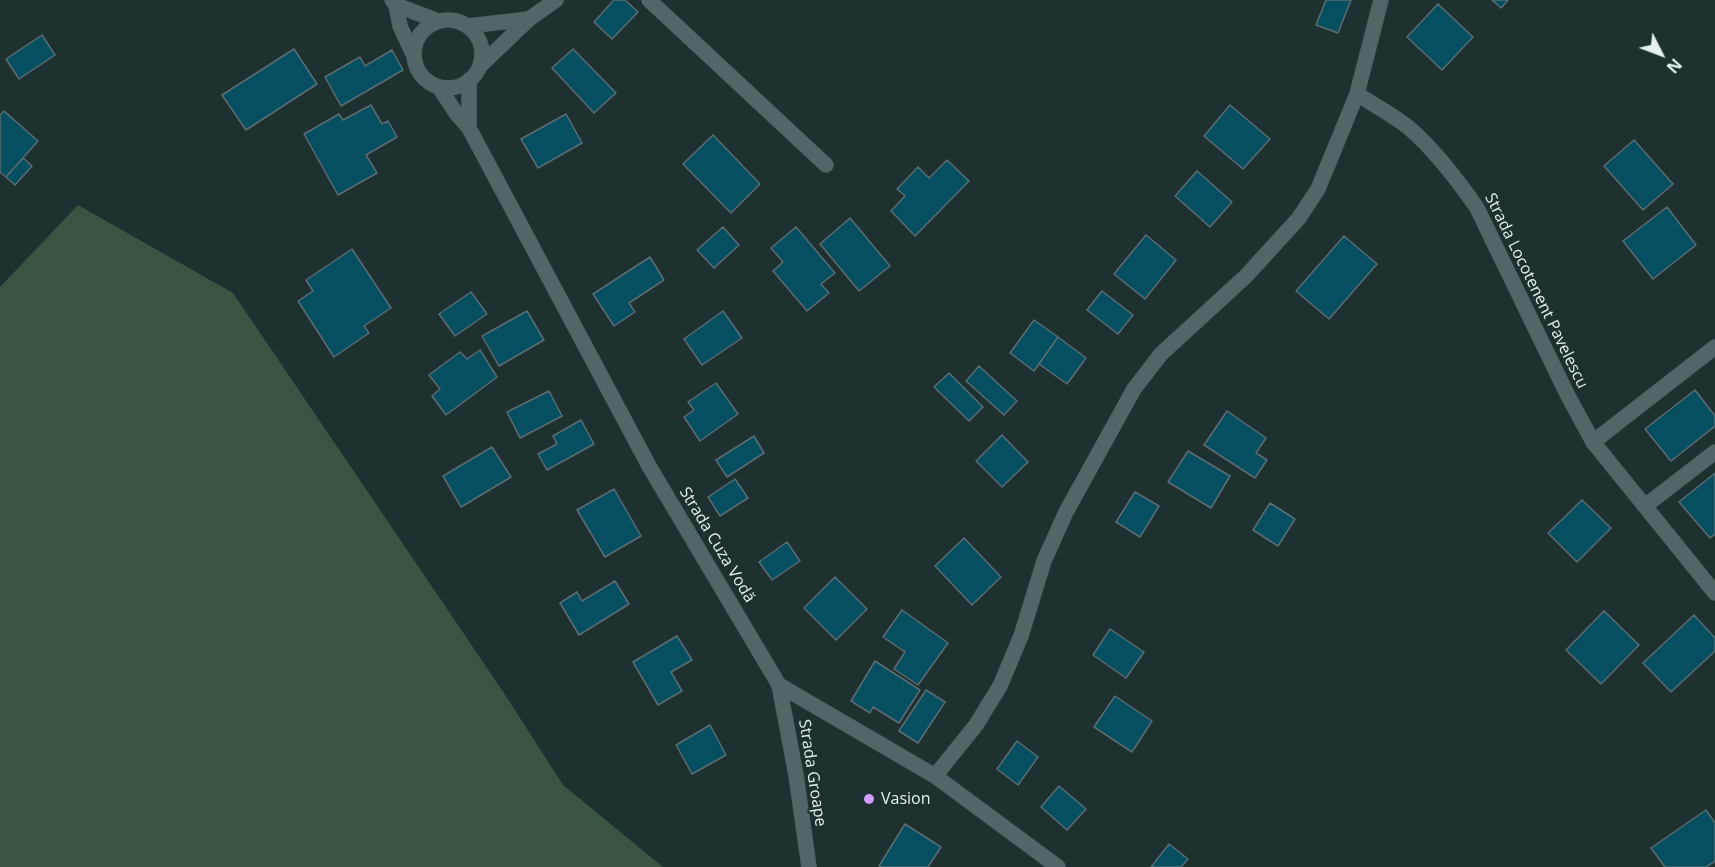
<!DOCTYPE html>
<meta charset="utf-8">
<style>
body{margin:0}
#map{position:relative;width:1715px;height:867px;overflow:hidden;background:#1e3030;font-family:"Open Sans",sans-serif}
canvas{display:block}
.north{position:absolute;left:1631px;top:24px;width:60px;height:60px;-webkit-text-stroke:4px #1e3030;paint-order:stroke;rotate:132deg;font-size:16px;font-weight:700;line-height:24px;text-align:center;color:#e5f0f0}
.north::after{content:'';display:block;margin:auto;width:21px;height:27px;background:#e5f0f0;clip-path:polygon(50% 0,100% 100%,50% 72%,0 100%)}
</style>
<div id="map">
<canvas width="1715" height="867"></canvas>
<div class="north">N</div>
</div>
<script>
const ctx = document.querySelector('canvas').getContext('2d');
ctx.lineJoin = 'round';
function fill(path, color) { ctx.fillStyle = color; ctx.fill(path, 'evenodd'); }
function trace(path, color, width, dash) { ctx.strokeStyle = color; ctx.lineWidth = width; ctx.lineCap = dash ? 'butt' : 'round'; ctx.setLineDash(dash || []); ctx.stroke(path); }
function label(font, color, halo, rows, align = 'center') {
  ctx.font = font + ' "Open Sans",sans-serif'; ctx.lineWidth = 4.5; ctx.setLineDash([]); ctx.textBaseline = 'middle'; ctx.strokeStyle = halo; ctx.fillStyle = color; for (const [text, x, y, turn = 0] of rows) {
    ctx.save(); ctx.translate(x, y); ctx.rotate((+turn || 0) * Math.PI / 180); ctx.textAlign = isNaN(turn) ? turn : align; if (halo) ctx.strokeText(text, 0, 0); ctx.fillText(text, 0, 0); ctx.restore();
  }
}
fill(new Path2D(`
 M78 205 233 293 504 693 563 785 663 867H0V287Z`), '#395443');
const building = new Path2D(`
 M614 0H625L638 12 612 39 594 22Z
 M1326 0H1351L1338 33 1316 25Z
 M1492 0H1508L1501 8Z
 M1438 4 1473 37 1442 70 1407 37Z
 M42 35 55 55 19 79 6 59Z
 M294 49 317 84 246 130 222 95Z
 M573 49 616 93 594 113 552 68Z
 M392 50 403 70 341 106 325 77 360 57 365 66Z
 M371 105 382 124 388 121 397 137 366 155 377 173 338 195 304 134 339 114 343 120Z
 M1230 105 1270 139 1243 169 1204 136Z
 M4 111 38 141 6 177 0 172V115Z
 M566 114 582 143 538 168 521 139Z
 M713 135 760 184 731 213 683 164Z
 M1634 140 1673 184 1643 210 1604 166Z
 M23 158 32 166 15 185 6 177Z
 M947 160 969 181 915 236 891 211 905 196 897 189 918 167 929 178Z
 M1197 171 1232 202 1210 227 1175 196Z
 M1667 207 1696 245 1653 279 1623 241Z
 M850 218 890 266 859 291 820 244Z
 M723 227 739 245 714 268 697 250Z
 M796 227 835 273 821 284 829 293 807 311 773 271 783 262 771 248Z
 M1146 235 1176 260 1145 299 1114 274Z
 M1344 236 1377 264 1329 319 1296 291Z
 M352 249 391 308 364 326 369 333 334 357 298 301 313 291 306 280Z
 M650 257 664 280 629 303 635 312 614 326 593 294Z
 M1102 291 1133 315 1118 334 1087 310Z
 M471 292 487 314 455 336 439 314Z
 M527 311 544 340 499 366 482 336Z
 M723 311 742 338 702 365 684 339Z
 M1034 320 1058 337 1034 371 1010 353Z
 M1058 337 1086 358 1067 384 1039 364Z
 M480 350 497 377 446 415 432 396 440 389 429 375 460 352 467 359Z
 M979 366 1017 401 1004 415 966 381Z
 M949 373 983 407 969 421 934 387Z
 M716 383 738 414 700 441 684 417 694 410 688 402Z
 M1695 390 1715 416V426L1671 461 1645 429Z
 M549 391 562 416 520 438 507 412Z
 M1227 411 1266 438 1256 453 1267 460 1255 478 1204 445Z
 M581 420 594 444 547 470 538 454 557 444 553 436Z
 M1002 435 1028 462 1002 487 976 461Z
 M754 436 764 453 727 477 716 460Z
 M492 447 511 477 461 507 443 476Z
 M1188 451 1230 476 1211 508 1168 482Z
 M1715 473V534L1710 538 1679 502Z
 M735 479 748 498 720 516 708 497Z
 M614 489 641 536 605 557 577 510Z
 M1135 492 1159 506 1140 537 1116 522Z
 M1582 500 1611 528 1577 562 1548 533Z
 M1270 503 1295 519 1278 546 1253 530Z
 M964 538 1001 577 972 605 935 566Z
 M787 542 800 561 772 580 759 562Z
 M835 577 867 609 836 640 804 608Z
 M615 581 629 604 579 635 560 603 577 592 582 601Z
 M902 610 948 643 918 685 894 669 905 652 883 637Z
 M1604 611 1639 645 1601 684 1566 650Z
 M1694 615 1715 638V651L1671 692 1643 663Z
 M1110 629 1144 652 1126 678 1093 655Z
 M677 636 692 660 671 672 682 691 658 705 633 662Z
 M875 661 920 690 899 723 873 707 870 713 851 701Z
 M926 690 945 702 918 743 899 731Z
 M1115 696 1152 721 1132 752 1094 727Z
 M710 725 726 755 692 774 676 745Z
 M1017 741 1038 757 1018 785 997 769Z
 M1059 786 1086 809 1067 830 1041 807Z
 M1706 810 1715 823V861L1706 867H1665L1651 848Z
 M905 824 941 847 928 867H882L879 866Z
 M1169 844 1188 859 1181 867H1151Z`);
fill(building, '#064f61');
trace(building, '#5b6d73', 1.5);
const street = new Path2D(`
 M649 0 826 165
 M439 87 456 113 469 128 649 466 779 685 935 776 1058 867
 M1357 94C1374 105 1393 115 1408 127 1435 150 1457 179 1477 208L1567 394 1593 442 1715 593
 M469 128V80
 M1593 442 1715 347
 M1645 506 1715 452
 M779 685 796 775 809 867
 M935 776 976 725 1000 686 1021 636 1044 561 1066 512 1134 389 1161 354 1246 276 1299 218 1318 189 1357 94 1381 0`);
const secondary = new Path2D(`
 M392 0 396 5 400 26 413 54
 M396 5 438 21
 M414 54a34 34 0 1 1 68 0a34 34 0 1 1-68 0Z
 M468 26 529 19
 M480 66 529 19 556 0`);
trace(street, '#3c4c4c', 16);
trace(secondary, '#3c4c4c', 16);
trace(street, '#536667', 15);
trace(secondary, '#536667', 15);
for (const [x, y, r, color] of [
 [869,799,6,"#d19dfe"]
]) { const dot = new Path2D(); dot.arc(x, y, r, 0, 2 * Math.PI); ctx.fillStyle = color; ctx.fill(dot); trace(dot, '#1e3030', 2); }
label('16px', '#e5f0f0', '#1e3030', [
 ["Strada Locotenent Pavelescu",1536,291,64],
 ["Strada Cuza Vodă",717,545,59],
 ["Strada Groape",812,773,81]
]);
label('16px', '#e5f0f0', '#1e3030', [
 ["Vasion",881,799]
], 'left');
</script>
